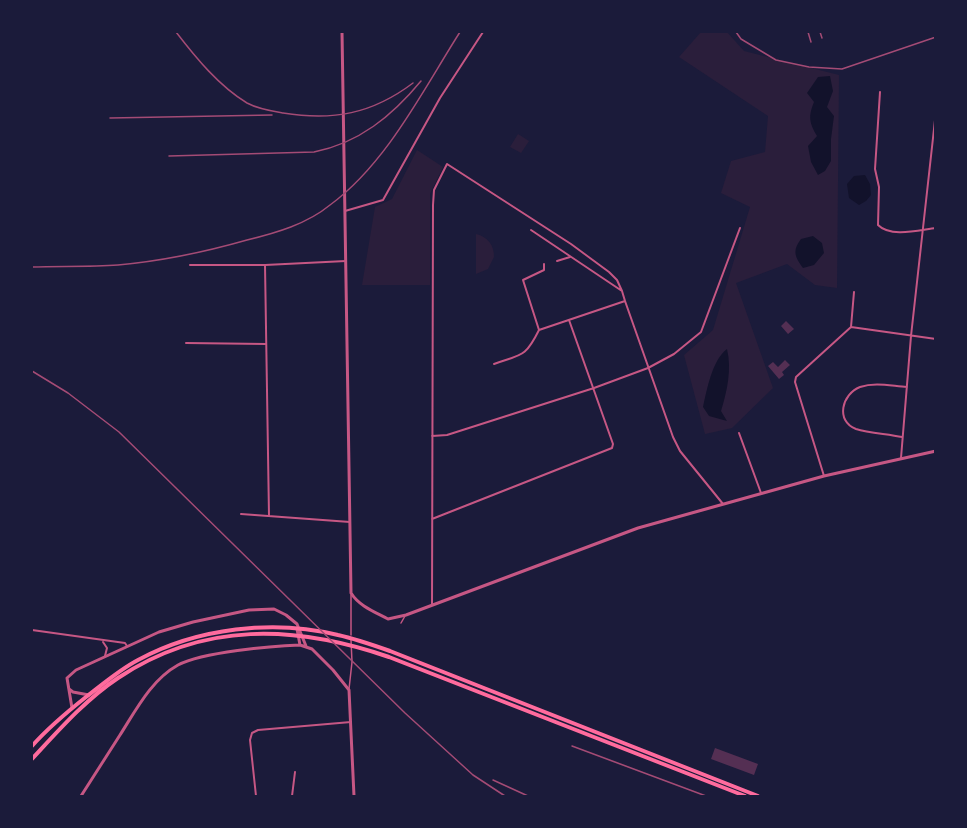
<!DOCTYPE html>
<style>
body{margin:0}
#map{position:relative;width:967px;height:828px;overflow:hidden;background:#1b1b3a;font-family:"PT Sans",sans-serif}
canvas{display:block}
.frame{position:absolute;inset:0;border:33px solid #1b1b3a;pointer-events:none}
</style>
<div id="map">
<canvas width="967" height="828"></canvas>
<div class="frame"></div>
</div>
<script>
const ctx = document.querySelector('canvas').getContext('2d');
ctx.lineJoin = 'round';
function fill(path, color) { ctx.fillStyle = color; ctx.fill(path, 'evenodd'); }
function trace(path, color, width, dash) { ctx.strokeStyle = color; ctx.lineWidth = width; ctx.lineCap = dash ? 'butt' : 'round'; ctx.setLineDash(dash || []); ctx.stroke(path); }
fill(new Path2D(`
 M701 32H727L744 51 839 75 837 288 815 285 787 264 736 283 773 388 732 428 705 434 684 355 713 330 750 207 721 193 731 161 765 152 768 116 679 57Z
 M518 134 529 141 521 153 510 147Z
 M417 150 443 167 430 194V285H362L375 207 392 199Z
 M476 234C488 237 494 245 494 257L488 269 476 274Z`), '#2a1e3b');
fill(new Path2D(`
 M830 76 833 91 827 107 834 116 831 139V161L825 171 818 175 811 162 808 146 817 136C809 123 808 116 814 102L807 93 818 77Z
 M865 175 870 184 871 195 866 201 859 205 849 198 847 184 854 176Z
 M813 236 822 243 824 253 814 265 803 268C795 257 792 251 801 239Z
 M727 349C732 369 727 392 721 411L727 421 709 416 703 407C707 390 712 360 727 349Z`), '#12122b');
fill(new Path2D(`
 M786 321 794 329 788 334 781 326Z
 M785 360 790 365 782 372 784 375 779 379 768 366 773 362 778 367Z
 M715 748 758 764 754 775 711 759Z`), '#542f53');
trace(new Path2D(`
 M401 623 405 616`), '#c65784', 1.5);
trace(new Path2D(`
 M351 635V595
 M349 689 352 662 351 640`), '#c65784', 1.5);
trace(new Path2D(`
 M880 92 875 169 879 187 878 225C891 238 919 230 936 228
 M345 211 383 200 440 98 483 32
 M531 230 622 291 625 301
 M557 261 570 257
 M544 264V270L523 280 539 330 625 301 673 437 680 451 723 504
 M190 265H265
 M851 327 936 339
 M186 343 266 344
 M494 364C522 354 525 358 539 330
 M739 433 761 493
 M432 436 447 435 594 388 648 368 674 354 701 332 740 228
 M902 437C888 434 869 433 856 429 835 421 842 394 860 387 875 382 891 386 907 387
 M901 458 911 336 936 111
 M824 476 795 382 796 377 851 327 854 292
 M241 514 350 522
 M269 516 265 265 346 261
 M432 519 612 448 613 444 569 320
 M432 605 433 205 434 190 447 164 571 244 609 272 617 280 622 291
 M32 630 125 643 127 646
 M103 642 107 648 105 656
 M256 796 250 740 252 733 258 730 351 722
 M292 796 295 772`), '#c65784', 2);
trace(new Path2D(`
 M342 32 351 593C359 606 375 612 388 619L406 615 638 528 824 476 936 451
 M297 629 300 645
 M69 689 73 692 89 695
 M72 708 67 678 76 670 159 632 193 622 249 610 274 609 286 615 297 624 306 646
 M81 796C94 776 107 755 120 735 136 710 151 680 178 665 203 652 271 646 300 645L312 649 333 670 349 690 354 796`), '#c65784', 3);
trace(new Path2D(`
 M32 746C48 728 67 712 86 697 103 684 119 670 138 660 197 628 273 619 338 635 356 639 373 645 390 651L758 796
 M32 759C58 731 85 700 118 678 204 621 295 625 389 657L745 796`), '#ff6b9d', 4);
trace(new Path2D(`
 M176 32C196 58 219 86 247 103 258 109 271 111 283 113 333 121 372 114 413 83
 M736 32 741 39 776 60 809 67 842 69 936 37
 M808 32 811 42
 M820 32 822 38
 M110 118 272 115
 M169 156 314 152C359 143 392 116 421 81
 M32 267C60 266 89 267 118 265 162 261 205 252 247 240 276 233 307 224 330 205 387 163 423 90 460 32
 M32 371 68 393 119 432 405 713 473 775 505 796
 M572 746 706 796
 M493 780 528 796`), '#a44b75', 1.5);
</script>
